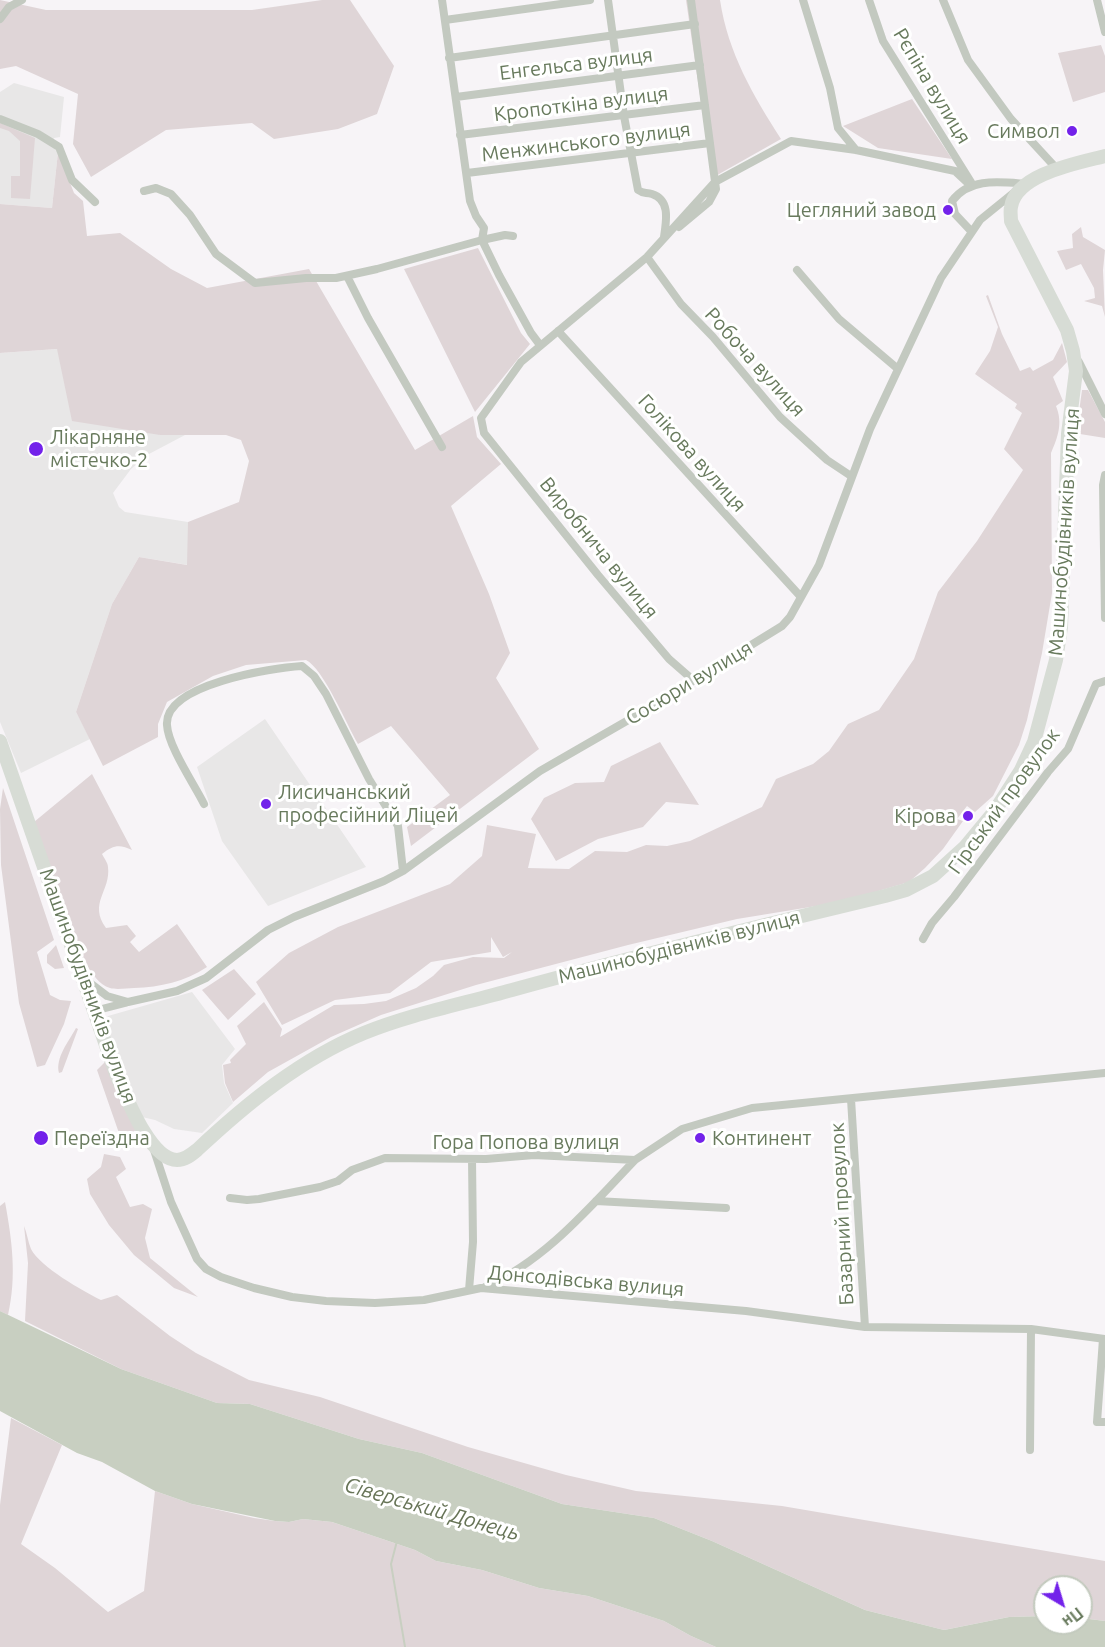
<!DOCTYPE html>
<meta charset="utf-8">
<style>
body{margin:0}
#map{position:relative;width:1105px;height:1647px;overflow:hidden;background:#f7f4f7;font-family:Ubuntu,sans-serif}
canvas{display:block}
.north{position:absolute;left:1033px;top:1575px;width:60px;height:60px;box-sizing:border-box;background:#fff;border:2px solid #c3cabe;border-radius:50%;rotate:142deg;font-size:16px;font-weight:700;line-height:24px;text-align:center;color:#687a5d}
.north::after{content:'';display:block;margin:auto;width:21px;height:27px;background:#7322ea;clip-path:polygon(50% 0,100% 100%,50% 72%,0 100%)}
</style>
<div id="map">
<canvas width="1105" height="1647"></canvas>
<div class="north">Пн</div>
</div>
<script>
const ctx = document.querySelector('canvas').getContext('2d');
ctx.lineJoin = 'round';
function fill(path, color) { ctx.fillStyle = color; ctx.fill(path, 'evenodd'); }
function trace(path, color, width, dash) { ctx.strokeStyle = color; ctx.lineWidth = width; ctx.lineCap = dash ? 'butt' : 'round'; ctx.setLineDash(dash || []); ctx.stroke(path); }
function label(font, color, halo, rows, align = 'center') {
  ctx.font = font + ' Ubuntu,sans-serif'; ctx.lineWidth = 6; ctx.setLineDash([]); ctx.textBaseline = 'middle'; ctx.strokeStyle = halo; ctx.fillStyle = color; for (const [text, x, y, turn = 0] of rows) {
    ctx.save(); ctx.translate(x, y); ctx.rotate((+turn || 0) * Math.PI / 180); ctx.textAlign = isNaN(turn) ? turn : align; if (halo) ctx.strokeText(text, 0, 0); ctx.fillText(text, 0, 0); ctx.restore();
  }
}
fill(new Path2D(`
 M14 83 64 97 60 137 54 138 52 146 58 152 52 208 0 204V92Z
 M57 349 160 435H185L149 454 131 469 113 493 119 507 125 512 188 522V565L139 557 112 604 76 712 90 739 21 773 0 722V353Z
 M265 719 366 867 268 906 222 841 197 767Z
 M192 992 235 1049 222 1065 224 1083 233 1103 202 1133 174 1129 155 1120 142 1117 102 1026 108 1016Z`), '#e8e7e7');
fill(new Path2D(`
 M0 0 46 10H252L322 0H350L394 66 377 114 338 129 274 139 252 123 166 130 91 177 73 144 78 94 16 66 0 69Z
 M686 0H720C728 53 753 95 781 139L712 178Z
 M1101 45 1105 56V92L1073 102 1058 53Z
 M912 99 952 159 878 148 843 126Z
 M0 123 35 138 30 199 11 198V176H20V141L9 131 0 128Z
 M58 152 74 193 83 201 87 236 120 233 171 269 207 288 309 269 415 450 473 416 477 437 501 464 451 506 489 594 510 653 496 678 539 749 411 846 407 827 450 795 391 726 358 744C347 725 323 668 306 660L246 665 213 676 167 702 158 724V737L103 766 76 712 112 604 139 557 187 565 188 522 239 502 249 461 241 440 226 435H160L72 421 57 349 0 353V204L52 208Z
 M1081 227 1083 237 1105 250 1103 270 1105 317 1102 306 1084 301 1095 298 1094 288 1081 264 1066 270 1057 251 1073 248 1072 234Z
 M478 248 521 333 530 344 475 412 404 269Z
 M988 295 1002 334 1020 371 1030 367 1033 371 1053 360 1062 343 1067 362 1053 377 1063 401 1056 406C1063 423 1058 437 1051 453L1052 593 1042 653 1027 720 1019 745 993 796 975 812 967 806 957 819 963 821 943 849 925 868 909 882 841 902 737 919 628 945 476 985 381 1015 331 1037 268 1072 233 1102 225 1083 223 1065 231 1063 230 1060 246 1044 237 1026 264 1002 282 1029 280 1037 334 1005 364 1004 386 1001 416 988 433 976 444 965 473 957 504 958 512 952 503 957 491 937V952L431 962 390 993 335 1000 282 1025 256 982 289 953 338 927 450 884 482 856 487 825 536 834 528 868 569 869 595 851 627 852 646 845 667 846 690 841 762 807 776 779 813 764 829 751 848 724 879 710 914 659 938 592 977 541 1023 470 1004 449 1022 413 1015 408 1017 404 975 374 990 351 998 327 986 296Z
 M1082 390H1088L1105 422V438L1080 434 1081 428 1077 427Z
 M660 742 699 805 666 802 643 827 598 839 556 861 531 819 544 798 575 783 604 782 611 766Z
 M92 774 132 850C120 844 113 845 102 854 104 858 108 863 108 867 111 891 88 903 106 928L127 925 136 936 130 942 139 952 177 924 207 967C184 982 161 987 134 988 127 988 117 990 110 988 99 985 92 973 86 964L34 822Z
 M3 788 54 940 37 952 50 995 60 1000 71 1001 64 1024 45 1065 37 1067 19 1003 1 865 0 809Z
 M56 945 64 968 55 969 47 963V955Z
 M234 969 256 994 228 1020 202 990Z
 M76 1028 78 1029 62 1072 59 1073C55 1058 69 1041 76 1028Z
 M105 1062 137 1130 120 1136 97 1070Z
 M104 1154 120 1157 126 1169 116 1177 130 1207 143 1204 152 1209 145 1238 150 1258 198 1297 174 1288 134 1255 109 1225 90 1194 87 1179 101 1167Z
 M5 1202C12 1240 17 1276 8 1315L0 1311V1206Z
 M24 1226C27 1233 28 1242 31 1249 40 1267 83 1291 101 1300L117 1295 170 1336 196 1353 249 1380 320 1397 468 1447 566 1475 636 1491 782 1506 1105 1561V1621L1081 1618V1587H1045V1616L1009 1617 944 1630 865 1610 712 1541 654 1518 562 1504 422 1453 359 1439 250 1404 217 1403 121 1369 25 1321 28 1263Z
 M11 1418 62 1445 21 1544 55 1568 108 1612 144 1591 155 1491 192 1504 254 1518 275 1521 289 1522 303 1519 332 1522 415 1550 436 1561 482 1570 539 1588 588 1596 664 1621 691 1636 716 1647H0V1505Z`), '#dfd5d7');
fill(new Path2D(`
 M0 1311 121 1369 217 1403 250 1404 359 1439 422 1453 562 1504 654 1518 712 1541 865 1610 944 1630 1009 1617 1045 1616V1623H1081V1618L1105 1621V1647H716L691 1636 664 1621 588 1596 539 1588 482 1570 436 1561 415 1550 332 1522 303 1519 289 1522 275 1521 192 1504 155 1491 102 1462 77 1453 0 1411Z`), '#c8cfc1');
trace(new Path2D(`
 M397 1541 391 1564 405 1647`), '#c8cfc1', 2);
trace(new Path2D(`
 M442 0 470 201 476 216 484 228 482 240 499 275 531 333 540 345
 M608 0 624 116 638 190C643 194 646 192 652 194 671 200 666 222 664 237
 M803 0 830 88 838 128 856 150
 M869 0 883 41 971 182
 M943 0 968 60 1011 119 1057 169
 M1097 0 1105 32
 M0 19 9 7 22 0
 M445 20 590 0
 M449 58 695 24
 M456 97 700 65
 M0 119 38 134 59 147 72 180 95 202
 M460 135 705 105
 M467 173 710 143
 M144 191 156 188 171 194 190 215 216 254 255 283 306 278H336L377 269 482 240 505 235 513 236
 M679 227 709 202 716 189 691 0
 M971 231 955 214 952 201C970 177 1000 182 1027 184
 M647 257 681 304 713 337 780 417 827 460 851 476
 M797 270 839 319 898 369
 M347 276 368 318 442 447
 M558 331 801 597
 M1079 362 1105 414
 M1105 475 1103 485 1105 618
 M693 680 669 659 598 575 484 433 481 418 521 362 647 257 715 182 791 141 856 150 955 171 970 185
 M204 804C194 784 168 746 167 725 164 684 272 668 302 666L314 676 326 694 369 779 398 826 403 871
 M923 939 932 923 954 897 1048 772 1068 749 1096 684 1105 681
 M86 980 107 996 128 1002 177 991 206 978 268 930 294 917 384 881 403 871 540 771 644 711 782 626 790 617 819 565 870 429 941 278 980 220 1017 190
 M94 1011 125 1003
 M851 1099 865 1327
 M153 1147 171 1202 197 1259 206 1269 221 1277 254 1288 292 1297 326 1301 375 1303 424 1300 481 1288 746 1311 865 1327 1031 1329 1105 1339
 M230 1198 247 1200 259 1199 320 1187 338 1181 352 1170 385 1158 486 1159 534 1155 635 1160 682 1129 752 1108 1105 1073
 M596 1201 726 1208
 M485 1287C545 1261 591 1206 635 1160
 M469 1290 473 1242 472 1159
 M1103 1339 1097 1422H1105
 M1030 1450 1031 1329`), '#c3c9c0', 8);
trace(new Path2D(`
 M0 741 116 1074C126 1096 150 1160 177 1160 185 1160 191 1155 197 1150 246 1104 301 1059 364 1033 411 1014 462 1004 512 990 635 956 760 926 885 896L906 890 933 876 965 847 994 812 1021 770 1034 742 1056 660 1061 627 1068 434 1076 371 1073 351 1067 330 1011 221C1011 217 1010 211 1011 207 1016 174 1078 163 1105 156`), '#d7dcd5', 14);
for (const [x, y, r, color] of [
 [1072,131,6,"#7322ea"],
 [948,210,6,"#7322ea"],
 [36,449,8,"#7322ea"],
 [266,804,6,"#7322ea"],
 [968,816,6,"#7322ea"],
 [41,1138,8,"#7322ea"],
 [700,1138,6,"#7322ea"]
]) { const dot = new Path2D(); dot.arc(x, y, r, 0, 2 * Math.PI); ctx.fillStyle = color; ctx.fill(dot); trace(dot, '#fff', 2); }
label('20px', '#687a5d', '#fff', [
 ["Енгельса вулиця",576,64,-7],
 ["Рєпіна вулиця",932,86,59],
 ["Кропоткіна вулиця",581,104,-7],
 ["Менжинського вулиця",586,142,-7],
 ["Робоча вулиця",755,362,48],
 ["Голікова вулиця",692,453,48],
 ["Машинобудівників вулиця",1064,532,-86],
 ["Виробнича вулиця",599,548,51],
 ["Сосюри вулиця",689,683,-31],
 ["Гірський провулок",1004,801,-54],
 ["Машинобудівників вулиця",679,947,-14],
 ["Машинобудівників вулиця",88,986,70],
 ["Гора Попова вулиця",526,1142],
 ["Базарний провулок",842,1214,-93],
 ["Донсодівська вулиця",586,1281,5]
]);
label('20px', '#687a5d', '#fff', [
 ["Символ",1060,131,"right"],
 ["Цегляний завод",936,210,"right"],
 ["Лікарняне",50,437],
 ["містечко-2",50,460],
 ["Лисичанський",278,792],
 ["професійний Ліцей",278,815],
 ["Кірова",956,816,"right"],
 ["Переїздна",54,1138],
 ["Континент",712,1138]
], 'left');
label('italic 21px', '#677457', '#fff', [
 ["Сіверський Донець",432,1509,16]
]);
</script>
